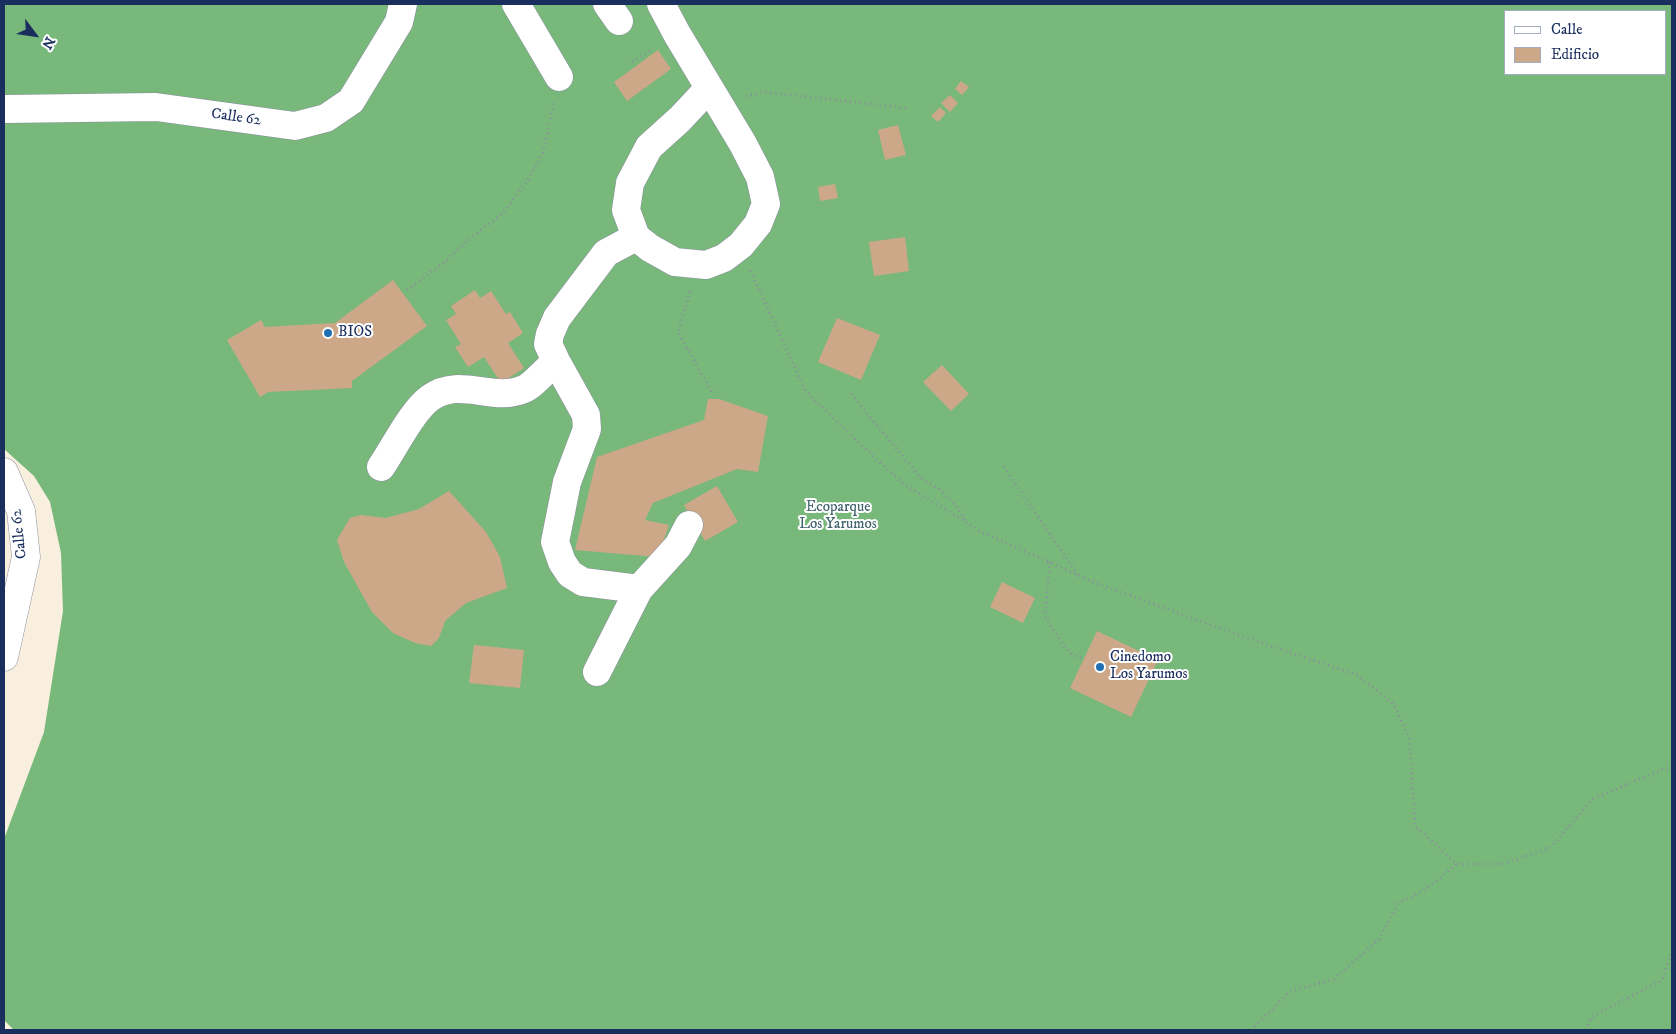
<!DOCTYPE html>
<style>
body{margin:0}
#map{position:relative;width:1676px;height:1034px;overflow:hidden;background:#f8efde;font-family:"IM FELL DW Pica",serif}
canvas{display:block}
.frame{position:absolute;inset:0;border:5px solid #1b2f5e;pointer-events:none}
.legend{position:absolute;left:1504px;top:10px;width:162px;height:65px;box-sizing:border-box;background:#fff;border:1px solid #a4acbf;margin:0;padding:6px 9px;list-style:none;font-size:15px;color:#1b2f5e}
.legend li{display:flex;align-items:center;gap:10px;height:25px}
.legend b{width:25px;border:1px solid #a4acbf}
.north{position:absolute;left:10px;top:10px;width:50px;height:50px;-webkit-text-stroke:4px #fff;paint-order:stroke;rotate:121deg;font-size:14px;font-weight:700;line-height:20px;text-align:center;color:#1b2f5e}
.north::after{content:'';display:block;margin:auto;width:18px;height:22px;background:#1b2f5e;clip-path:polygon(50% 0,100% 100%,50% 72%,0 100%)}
</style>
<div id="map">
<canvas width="1676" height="1034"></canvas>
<div class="frame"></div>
<ul class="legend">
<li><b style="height:6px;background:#fff"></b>Calle</li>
<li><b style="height:14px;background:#cca889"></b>Edificio</li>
</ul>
<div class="north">N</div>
</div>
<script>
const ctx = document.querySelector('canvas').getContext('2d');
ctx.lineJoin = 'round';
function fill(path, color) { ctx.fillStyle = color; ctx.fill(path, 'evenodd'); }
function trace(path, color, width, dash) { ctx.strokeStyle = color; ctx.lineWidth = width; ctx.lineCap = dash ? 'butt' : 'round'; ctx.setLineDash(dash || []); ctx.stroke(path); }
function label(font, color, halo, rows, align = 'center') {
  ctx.font = font + ' "IM FELL DW Pica",serif'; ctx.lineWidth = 4; ctx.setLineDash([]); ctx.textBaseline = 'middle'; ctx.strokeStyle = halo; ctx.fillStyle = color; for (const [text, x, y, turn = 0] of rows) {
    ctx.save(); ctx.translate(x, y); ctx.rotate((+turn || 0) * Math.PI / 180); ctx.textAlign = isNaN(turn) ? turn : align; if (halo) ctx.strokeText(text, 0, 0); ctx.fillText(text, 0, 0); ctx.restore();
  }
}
fill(new Path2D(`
 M4 4H1672V1030H14L4 1020V839L44 732 63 611 61 553 50 502 34 476 4 449ZM1505 11H1665V74H1505Z`), '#78b87a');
fill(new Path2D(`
 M658 50 671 69 627 101 614 82Z
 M961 81 969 87 962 95 955 89Z
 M950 95 958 103 950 112 941 103Z
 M940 107 946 113 938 122 931 116Z
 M898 125 906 155 885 160 878 130Z
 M835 184 838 198 820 201 818 187Z
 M905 237 909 271 874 276 869 242Z
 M393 280 427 326 352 381V388L268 392 260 397 227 340 261 320 265 327 335 323Z
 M475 290 480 298 491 291 506 314 510 312 523 333 508 343 524 368 501 383 484 357 468 367 455 347 461 344 446 320 456 314 451 306Z
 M837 318 880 335 861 380 818 362Z
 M942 365 969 394 951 411 923 382Z
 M708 399H719L768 416 758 472 737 469 653 503 645 520 669 525 658 557 575 550 597 457 704 420Z
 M717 486 738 522 705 541 684 505Z
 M449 491 486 532 500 557 507 588 466 603 445 621 439 638 431 646 415 643 393 633 372 612 344 562 337 540 350 518 361 515 386 518 419 509Z
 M1002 582 1035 598 1023 623 990 607Z
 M1097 631 1158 660 1131 717 1070 688Z
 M474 645 524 650 520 688 469 683Z`), '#cca889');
const minor = new Path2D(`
 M516 4 559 77
 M607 4 619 21
 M661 4 677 34 743 144 760 177 766 204 758 224 741 245 724 258 706 265 675 262 650 248 636 237 626 210 630 183 649 147 680 119 709 88
 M4 109 156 107 295 126 326 118 351 101 399 22 403 4
 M636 237 606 253 557 318 550 334 548 344 556 361 586 415 587 429 567 482 555 542 562 562 570 574 583 582 639 589
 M381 467C394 448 412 411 430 398 460 376 493 403 524 389 532 386 548 368 556 361
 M4 472 21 511 26 557 4 657
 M597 672 639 589 678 546 689 525`);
trace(minor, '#8a8f9e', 29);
trace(new Path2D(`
 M632 62 653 49
 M746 96 764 92 907 108
 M751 271 805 390 862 446 904 484 982 532 1088 580 1230 632 1357 675 1392 702 1409 736 1415 826 1457 864H1501L1551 847 1593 799 1666 768 1672 770
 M407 290 442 264 467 241 502 214 527 182 543 152 554 102
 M690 291 678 332 712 392
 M851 394 920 477 939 489 955 505 967 522
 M1004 467 1078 575
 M1050 562 1045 616 1065 648 1074 655 1084 660
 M1251 1030 1289 992 1334 979 1379 939 1398 904 1429 887 1457 864
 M1587 1030 1591 1017 1662 980 1672 951`), '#8a8f9e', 3, [1, 4]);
trace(minor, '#fff', 28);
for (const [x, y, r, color] of [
 [328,333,5,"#1f6fb2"],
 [1100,667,5,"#1f6fb2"]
]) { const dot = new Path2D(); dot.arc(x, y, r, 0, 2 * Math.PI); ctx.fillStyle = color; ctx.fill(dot); trace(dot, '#fff', 2); }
label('15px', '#1b2f5e', '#fff', [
 ["Calle 62",236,118,8],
 ["Calle 62",20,534,-96]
]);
label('15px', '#1b2f5e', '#fff', [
 ["BIOS",338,333],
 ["Cinedomo",1110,658],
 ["Los Yarumos",1110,675]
], 'left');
label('15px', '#40626d', '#fff', [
 ["Ecoparque",838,508],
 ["Los Yarumos",838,525]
]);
</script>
